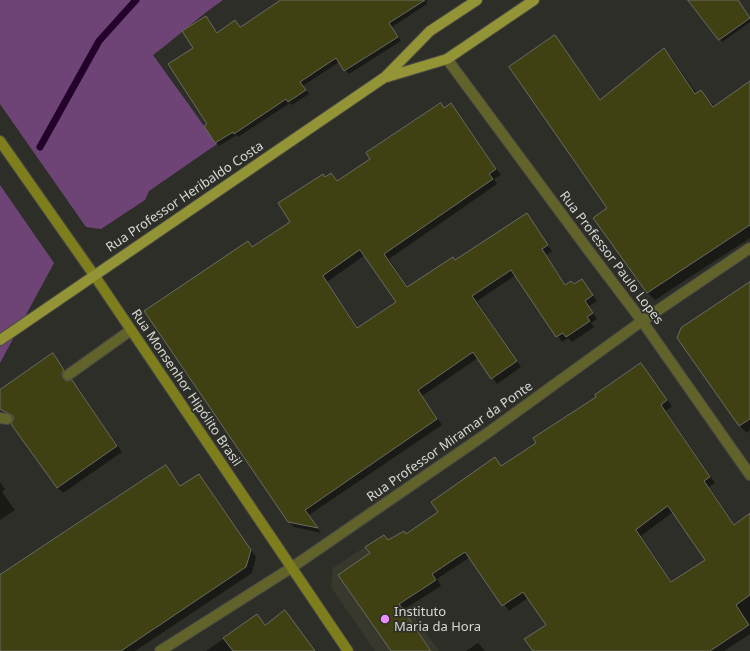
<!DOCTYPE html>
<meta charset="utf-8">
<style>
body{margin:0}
canvas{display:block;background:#2e2e29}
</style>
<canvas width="750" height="651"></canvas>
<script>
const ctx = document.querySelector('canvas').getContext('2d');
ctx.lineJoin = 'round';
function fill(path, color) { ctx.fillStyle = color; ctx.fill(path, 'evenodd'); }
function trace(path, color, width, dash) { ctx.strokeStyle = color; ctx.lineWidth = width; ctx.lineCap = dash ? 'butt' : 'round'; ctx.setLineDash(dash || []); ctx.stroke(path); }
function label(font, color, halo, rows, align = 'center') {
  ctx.font = font + ' "Noto Sans",sans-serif'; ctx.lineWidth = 3.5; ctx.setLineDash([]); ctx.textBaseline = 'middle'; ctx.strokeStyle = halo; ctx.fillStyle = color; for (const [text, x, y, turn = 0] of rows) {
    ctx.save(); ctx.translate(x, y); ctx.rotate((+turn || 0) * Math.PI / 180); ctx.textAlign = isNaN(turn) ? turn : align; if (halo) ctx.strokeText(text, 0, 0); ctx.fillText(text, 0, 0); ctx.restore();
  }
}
fill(new Path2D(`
 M365 547 439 651H375L331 587 333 568Z`), '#38382d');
fill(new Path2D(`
 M0 0H223C198 17 177 37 153 55L217 144 149 191 145 200 101 229 86 227 0 104Z
 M0 185 54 263 0 363Z`), '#6e4477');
fill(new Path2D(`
 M282 0H428L426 1 427 4 392 27 401 41 349 74 339 62 303 86 309 94 292 105 290 103 238 137 237 135 219 146 205 127 209 125 195 49 206 17 218 33 240 28Z
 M689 0H738L750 18V22L722 42Z
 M554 37 562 45 601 100 664 50 672 58 697 94 701 91 715 107 750 85V238L655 300 647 292 608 208Z
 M441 104 445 108 451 105 456 110 501 175 494 179 497 184 389 259 408 287 456 261 526 215 552 251 546 255 566 285H574L582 280 597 301 589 306 597 319 591 323 594 327 572 342 568 338 562 342 516 275 477 301 521 367 497 384 478 358 422 396 442 425 309 515 321 533 294 527 289 522 248 242 253 248 292 222 325 178 331 174 338 182 372 159ZM365 255 398 302 358 328 327 282Z
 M750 284V430L747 433 740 426 678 337Z
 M53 355 70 376 68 382 71 381 78 388 122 452 63 493 57 487 14 418 9 417 0 407V391Z
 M641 365 672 406 666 411 715 483 709 487 735 525 750 522V634L724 651H534L547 625 528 598 509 611 470 557 437 579 441 586 403 610 432 651H392L388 541 406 534 439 513 495 459 502 467 538 443ZM673 512 706 560 672 582 641 536Z
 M166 466 182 487 199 476 205 482 256 557 252 573 135 651H0V576Z
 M0 482 5 489 2 492 15 510 0 520Z
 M285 611 315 651H206L257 615 266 625Z
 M478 643 485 651H466Z`), '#0007');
trace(new Path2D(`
 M40 147 99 41 136 0`), '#24012b', 7);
const building = new Path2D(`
 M281 0H425L389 23 398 37 344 71 336 58 300 82 306 90 288 102 286 99 234 134 233 132 215 143 204 126 207 124 168 64 193 48 182 31 206 16 217 33 235 20 240 27Z
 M688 0H738L750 18 719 40Z
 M555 35 600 100 664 48 695 94 701 90 713 107 750 81V225L647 293 593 218 607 208 509 67Z
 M441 103 444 108 451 103 496 169 489 174 493 179 384 254 407 287 453 257 455 260 527 213 548 245 542 249 565 285 571 281 574 284 582 279 593 295 585 301 593 313 587 317 590 321 566 337 563 333 556 337 511 270 472 296 517 361 491 379 473 352 418 390 437 419 305 510 318 528 288 522 144 311 248 241 252 247 290 222 278 203 323 174 325 177 331 173 337 181 370 159 366 153ZM360 250 396 302 357 328 323 276Z
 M750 282V419L739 426 677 338 681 328Z
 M53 353 64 370 62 373 63 378 66 381 72 380 117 446 57 488 11 424 13 420V416L0 409V390Z
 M641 363 667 400 661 405 710 477 704 481 734 525 750 513V595L736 605 749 625 710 651H533L524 639 546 625 523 592 502 606 465 552 432 574 436 580 399 604 431 651H391L338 575 370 553 365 547 384 535 388 540 404 531 406 534 438 512 431 502 495 457 501 466 536 443 533 438 596 397 595 395ZM668 506 705 560 671 582 636 530Z
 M166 465 180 486 199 474 251 550 246 567 121 651H0V575Z
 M285 610 315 651H233L223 638 257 614 265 625Z`);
fill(building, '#404112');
trace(building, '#6a6a65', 1);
const lane = new Path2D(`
 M68 375 131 330
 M0 418 7 419`);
const street = new Path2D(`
 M447 59 586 247 642 321 750 475
 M160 651 291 568 486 434 642 321 750 248`);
const secondary = new Path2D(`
 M0 141 94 275 348 651`);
const primary = new Path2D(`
 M387 77 447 59 534 0
 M0 340 385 77 430 31 477 0`);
trace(lane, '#494944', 12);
trace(street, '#494944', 12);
trace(secondary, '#494944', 12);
trace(primary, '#494944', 12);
trace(lane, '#61632b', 10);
trace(street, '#61632b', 10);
trace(secondary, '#7e7f1c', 10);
trace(primary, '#939436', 10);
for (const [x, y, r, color] of [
 [385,619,5,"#ea8dfd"]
]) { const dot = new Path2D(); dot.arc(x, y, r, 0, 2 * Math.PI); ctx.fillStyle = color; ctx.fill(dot); trace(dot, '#2e2e29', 1.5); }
label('13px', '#d7d7d4', '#2e2e29', [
 ["Rua Professor Heribaldo Costa",185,197,-34],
 ["Rua Professor Paulo Lopes",611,258,53],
 ["Rua Monsenhor Hipólito Brasil",186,388,56],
 ["Rua Professor Miramar da Ponte",450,442,-35]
]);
label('13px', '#d7d7d4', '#2e2e29', [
 ["Instituto",394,612],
 ["Maria da Hora",394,627]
], 'left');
</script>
